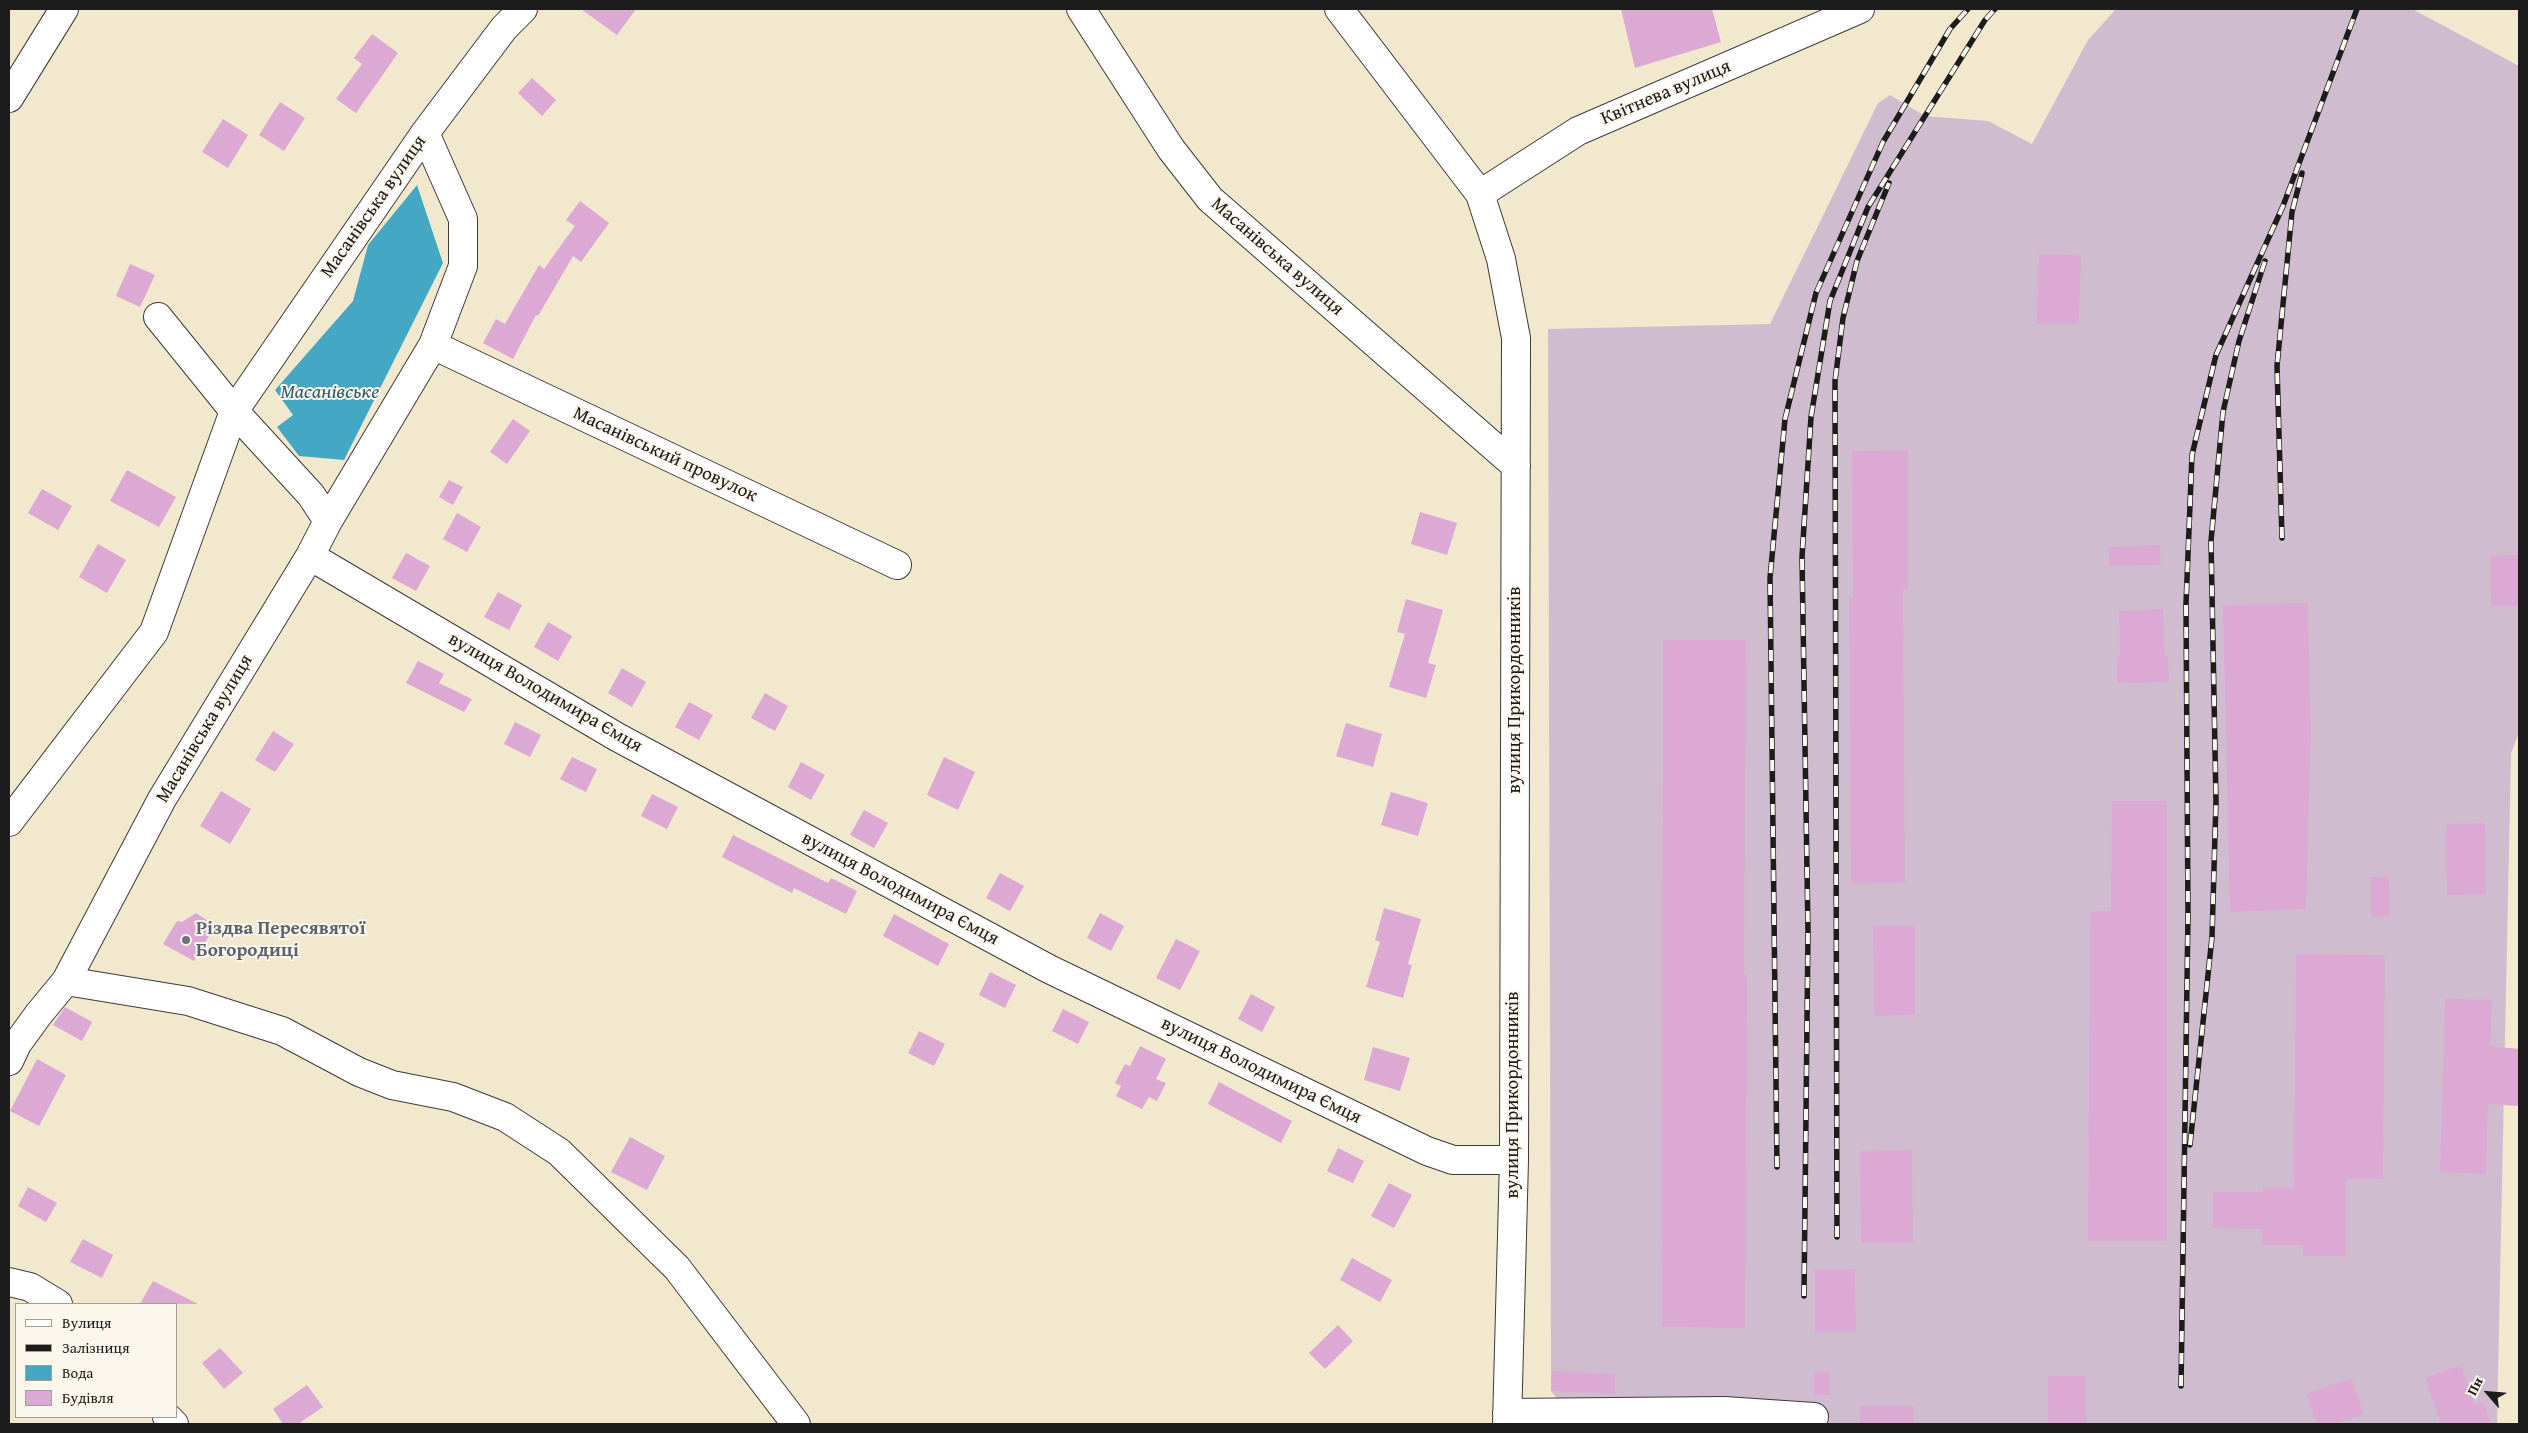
<!DOCTYPE html>
<meta charset="utf-8">
<style>
body{margin:0}
#map{position:relative;width:2528px;height:1433px;overflow:hidden;background:#f2e8ce;font-family:"Gentium Book Plus",serif}
canvas{display:block}
.frame{position:absolute;inset:0;border:10px solid #1c1c1c;pointer-events:none}
.legend{position:absolute;left:15px;top:1303px;width:162px;height:115px;box-sizing:border-box;background:#fbf7ec;border:1px solid #a29f99;margin:0;padding:6px 9px;list-style:none;font-size:15px;color:#1c1c1c}
.legend li{display:flex;align-items:center;gap:10px;height:25px}
.legend b{width:25px;border:1px solid #a29f99}
.north{position:absolute;left:2463px;top:1368px;width:50px;height:50px;-webkit-text-stroke:4px #fbf7ec;paint-order:stroke;rotate:297deg;font-size:14px;font-weight:700;line-height:20px;text-align:center;color:#1c1c1c}
.north::after{content:'';display:block;margin:auto;width:18px;height:22px;background:#1c1c1c;clip-path:polygon(50% 0,100% 100%,50% 72%,0 100%)}
</style>
<div id="map">
<canvas width="2528" height="1433"></canvas>
<div class="frame"></div>
<ul class="legend">
<li><b style="height:6px;background:#fff"></b>Вулиця</li>
<li><b style="height:6px;background:#1c1c1c"></b>Залізниця</li>
<li><b style="height:14px;background:#44a8c4"></b>Вода</li>
<li><b style="height:14px;background:#dba9d3"></b>Будівля</li>
</ul>
<div class="north">Пн</div>
</div>
<script>
const ctx = document.querySelector('canvas').getContext('2d');
ctx.lineJoin = 'round';
function fill(path, color) { ctx.fillStyle = color; ctx.fill(path, 'evenodd'); }
function trace(path, color, width, dash) { ctx.strokeStyle = color; ctx.lineWidth = width; ctx.lineCap = dash ? 'butt' : 'round'; ctx.setLineDash(dash || []); ctx.stroke(path); }
function label(font, color, halo, rows, align = 'center') {
  ctx.font = font + ' "Gentium Book Plus",serif'; ctx.lineWidth = 4; ctx.setLineDash([]); ctx.textBaseline = 'middle'; ctx.strokeStyle = halo; ctx.fillStyle = color; for (const [text, x, y, turn = 0] of rows) {
    ctx.save(); ctx.translate(x, y); ctx.rotate((+turn || 0) * Math.PI / 180); ctx.textAlign = isNaN(turn) ? turn : align; if (halo) ctx.strokeText(text, 0, 0); ctx.fillText(text, 0, 0); ctx.restore();
  }
}
fill(new Path2D(`
 M2116 9H2412L2519 66V732L2511 753 2497 1424H1577L1551 1391 1548 329 1770 324 1878 103 1890 95 1925 116 1988 121 2032 144 2088 40Z`), '#cfbdcf');
fill(new Path2D(`
 M417 185 443 263 344 460 299 456 277 427 293 415 275 390 353 301 368 245Z`), '#44a8c4');
fill(new Path2D(`
 M581 9H636L617 35Z
 M1621 9H1712L1721 42 1635 68Z
 M372 34 398 53 356 113 336 99 362 64 354 58Z
 M532 78 556 100 542 116 518 93Z
 M280 102 305 118 284 151 259 135Z
 M223 119 248 135 228 168 202 152Z
 M580 201 609 223 581 262 573 256 538 316 536 315 513 359 483 343 496 319 505 324 539 265 544 269 575 226 566 220Z
 M2039 254 2081 255 2079 324H2037Z
 M130 264 155 275 140 307 116 296Z
 M513 419 530 431 507 464 490 452Z
 M1908 450V589H1903L1905 883 1851 884 1849 598H1853L1852 451Z
 M127 470 176 497 159 527 110 501Z
 M449 480 463 487 453 505 439 497Z
 M42 489 72 506 58 530 28 513Z
 M1420 512 1457 523 1447 555 1411 544Z
 M457 513 481 527 467 552 443 539Z
 M98 544 126 560 107 593 79 577Z
 M2160 545 2161 565 2109 566V547Z
 M406 553 430 566 416 591 392 578Z
 M2519 555V606H2491L2490 556Z
 M498 592 522 605 509 630 484 617Z
 M1406 599 1443 610 1428 663 1436 665 1426 698 1389 687 1405 634 1397 632Z
 M2308 603 2311 731 2306 909 2230 912 2223 605Z
 M2163 609 2165 656H2168L2169 682 2117 683V657H2120L2119 611Z
 M548 622 572 636 558 661 534 647Z
 M1663 640H1746L1744 975H1747L1745 1328 1662 1327Z
 M418 661 444 674 439 683 472 699 464 712 406 683Z
 M622 668 646 682 632 707 608 693Z
 M765 693 788 706 775 731 751 718Z
 M689 702 713 715 699 740 675 727Z
 M515 722 541 735 530 757 504 744Z
 M1346 723 1382 734 1373 767 1336 756Z
 M273 731 294 744 275 772 255 760Z
 M572 757 597 769 586 792 560 779Z
 M944 757 975 772 958 810 927 795Z
 M801 762 825 775 811 800 788 787Z
 M221 791 251 809 230 844 200 826Z
 M1391 792 1428 803 1418 836 1381 825Z
 M652 794 678 807 667 829 641 816Z
 M2112 801H2167V1241H2088L2090 911H2111Z
 M864 810 888 823 874 848 850 835Z
 M2485 823 2486 894 2447 895 2446 824Z
 M733 835 828 883 831 878 857 891 846 914 794 888 792 893 722 857Z
 M1000 873 1024 886 1010 911 986 898Z
 M2389 876 2390 916 2371 917 2370 877Z
 M1384 908 1421 919 1408 964 1412 965 1403 998 1366 987 1380 942 1375 940Z
 M196 913 208 921 209 936 194 961 163 944 177 921 182 922Z
 M1100 913 1124 926 1111 951 1087 938Z
 M894 914 949 944 938 966 883 936Z
 M1873 926H1915V1015L1874 1016Z
 M1176 939 1200 951 1180 990 1156 978Z
 M2296 954 2385 955 2383 1179H2346V1256H2303V1245H2262V1229L2213 1228V1192H2263V1188H2294Z
 M990 972 1016 985 1005 1008 979 995Z
 M1251 994 1275 1007 1262 1032 1238 1019Z
 M2445 998 2492 1000 2490 1046 2519 1049V1106L2488 1104 2486 1174 2440 1172Z
 M65 1007 92 1022 82 1041 53 1025Z
 M1063 1009 1089 1022 1078 1044 1052 1031Z
 M919 1031 945 1044 934 1066 908 1053Z
 M1140 1046 1166 1059 1156 1079 1166 1083 1157 1101 1149 1097 1142 1109 1116 1096 1121 1086 1115 1083 1125 1064 1130 1066Z
 M1373 1047 1410 1058 1400 1091 1364 1080Z
 M37 1059 66 1075 39 1126 10 1111Z
 M1219 1082 1292 1121 1281 1143 1208 1104Z
 M630 1137 665 1156 647 1190 611 1172Z
 M1338 1148 1364 1161 1353 1183 1327 1171Z
 M1912 1150 1913 1243H1861L1860 1151Z
 M1389 1183 1412 1195 1394 1228 1371 1216Z
 M28 1187 57 1203 46 1222 18 1206Z
 M83 1239 113 1255 102 1278 70 1262Z
 M1352 1258 1392 1280 1380 1302 1340 1280Z
 M1815 1269H1855L1856 1332H1815Z
 M153 1281 198 1304H140Z
 M1338 1325 1353 1341 1325 1369 1309 1353Z
 M220 1348 243 1373 224 1389 202 1363Z
 M2461 1365 2475 1405 2483 1402 2491 1424H2441L2425 1378Z
 M1552 1371 1615 1374V1394L1551 1391Z
 M1814 1372H1830V1395H1814Z
 M2048 1376H2086V1424H2048Z
 M2351 1378 2364 1414 2335 1424H2317L2306 1394Z
 M307 1385 323 1407 298 1424H283L273 1409Z
 M1860 1406H1914V1424H1860Z`), '#dba9d3');
const minor = new Path2D(`
 M1081 9 1171 149 1210 199 1516 466
 M1339 9 1480 194 1501 259 1516 338 1514 1160 1507 1424
 M9 98 64 9
 M1480 194 1578 131 1860 9
 M433 345 897 565
 M328 521 433 345 463 266V219L425 133
 M310 556 617 737 1049 969 1427 1151 1453 1160H1514
 M9 822 154 632 234 411 425 133 504 28 523 9
 M66 981 188 1001 282 1031 359 1072 392 1085 453 1097 505 1117 559 1152 677 1268 796 1424
 M9 1061 17 1044 38 1015 66 981 162 799 310 556 328 521 311 495 234 411 158 317
 M9 1282 30 1287 58 1304
 M1507 1413 1724 1411 1814 1417
 M167 1417 174 1424`);
trace(minor, '#3c3b37', 30);
trace(minor, '#fff', 28);
const rail = new Path2D(`
 M2282 538 2277 366 2292 212 2302 173
 M2190 1145 2212 937 2216 801 2211 541 2223 412 2239 341 2265 261
 M1777 1167 1770 578 1785 419 1816 293 1883 142 1950 29 1968 9
 M1837 1237 1835 381 1843 318 1857 261 1889 183
 M1804 1296 1808 932 1802 557 1811 417 1830 301 1868 207 1985 20 1995 9
 M2181 1386 2188 915 2186 604 2192 455 2216 355 2283 206 2357 9`);
trace(rail, '#1c1c1c', 5.5);
trace(rail, '#fbf7ec', 4, [11]);
for (const [x, y, r, color] of [
 [186,940,5,"#6b7280"]
]) { const dot = new Path2D(); dot.arc(x, y, r, 0, 2 * Math.PI); ctx.fillStyle = color; ctx.fill(dot); trace(dot, '#fbf7ec', 2); }
label('19px', '#1c1c1c', '#fbf7ec', [
 ["Квітнева вулиця",1666,93,-23],
 ["Масанівська вулиця",374,207,-55],
 ["Масанівська вулиця",1277,257,41],
 ["Масанівський провулок",665,455,25],
 ["вулиця Прикордонників",1515,690,-90],
 ["вулиця Володимира Ємця",545,693,30],
 ["Масанівська вулиця",205,729,-59],
 ["вулиця Володимира Ємця",900,889,28],
 ["вулиця Володимира Ємця",1261,1071,26],
 ["вулиця Прикордонників",1513,1095,-90]
]);
label('bold 19px', '#5b616d', '#fbf7ec', [
 ["Різдва Пересявятої",196,929],
 ["Богородиці",196,951]
], 'left');
label('italic 20px', '#2e5b68', '#fbf7ec', [
 ["Масанівське",330,393]
]);
</script>
